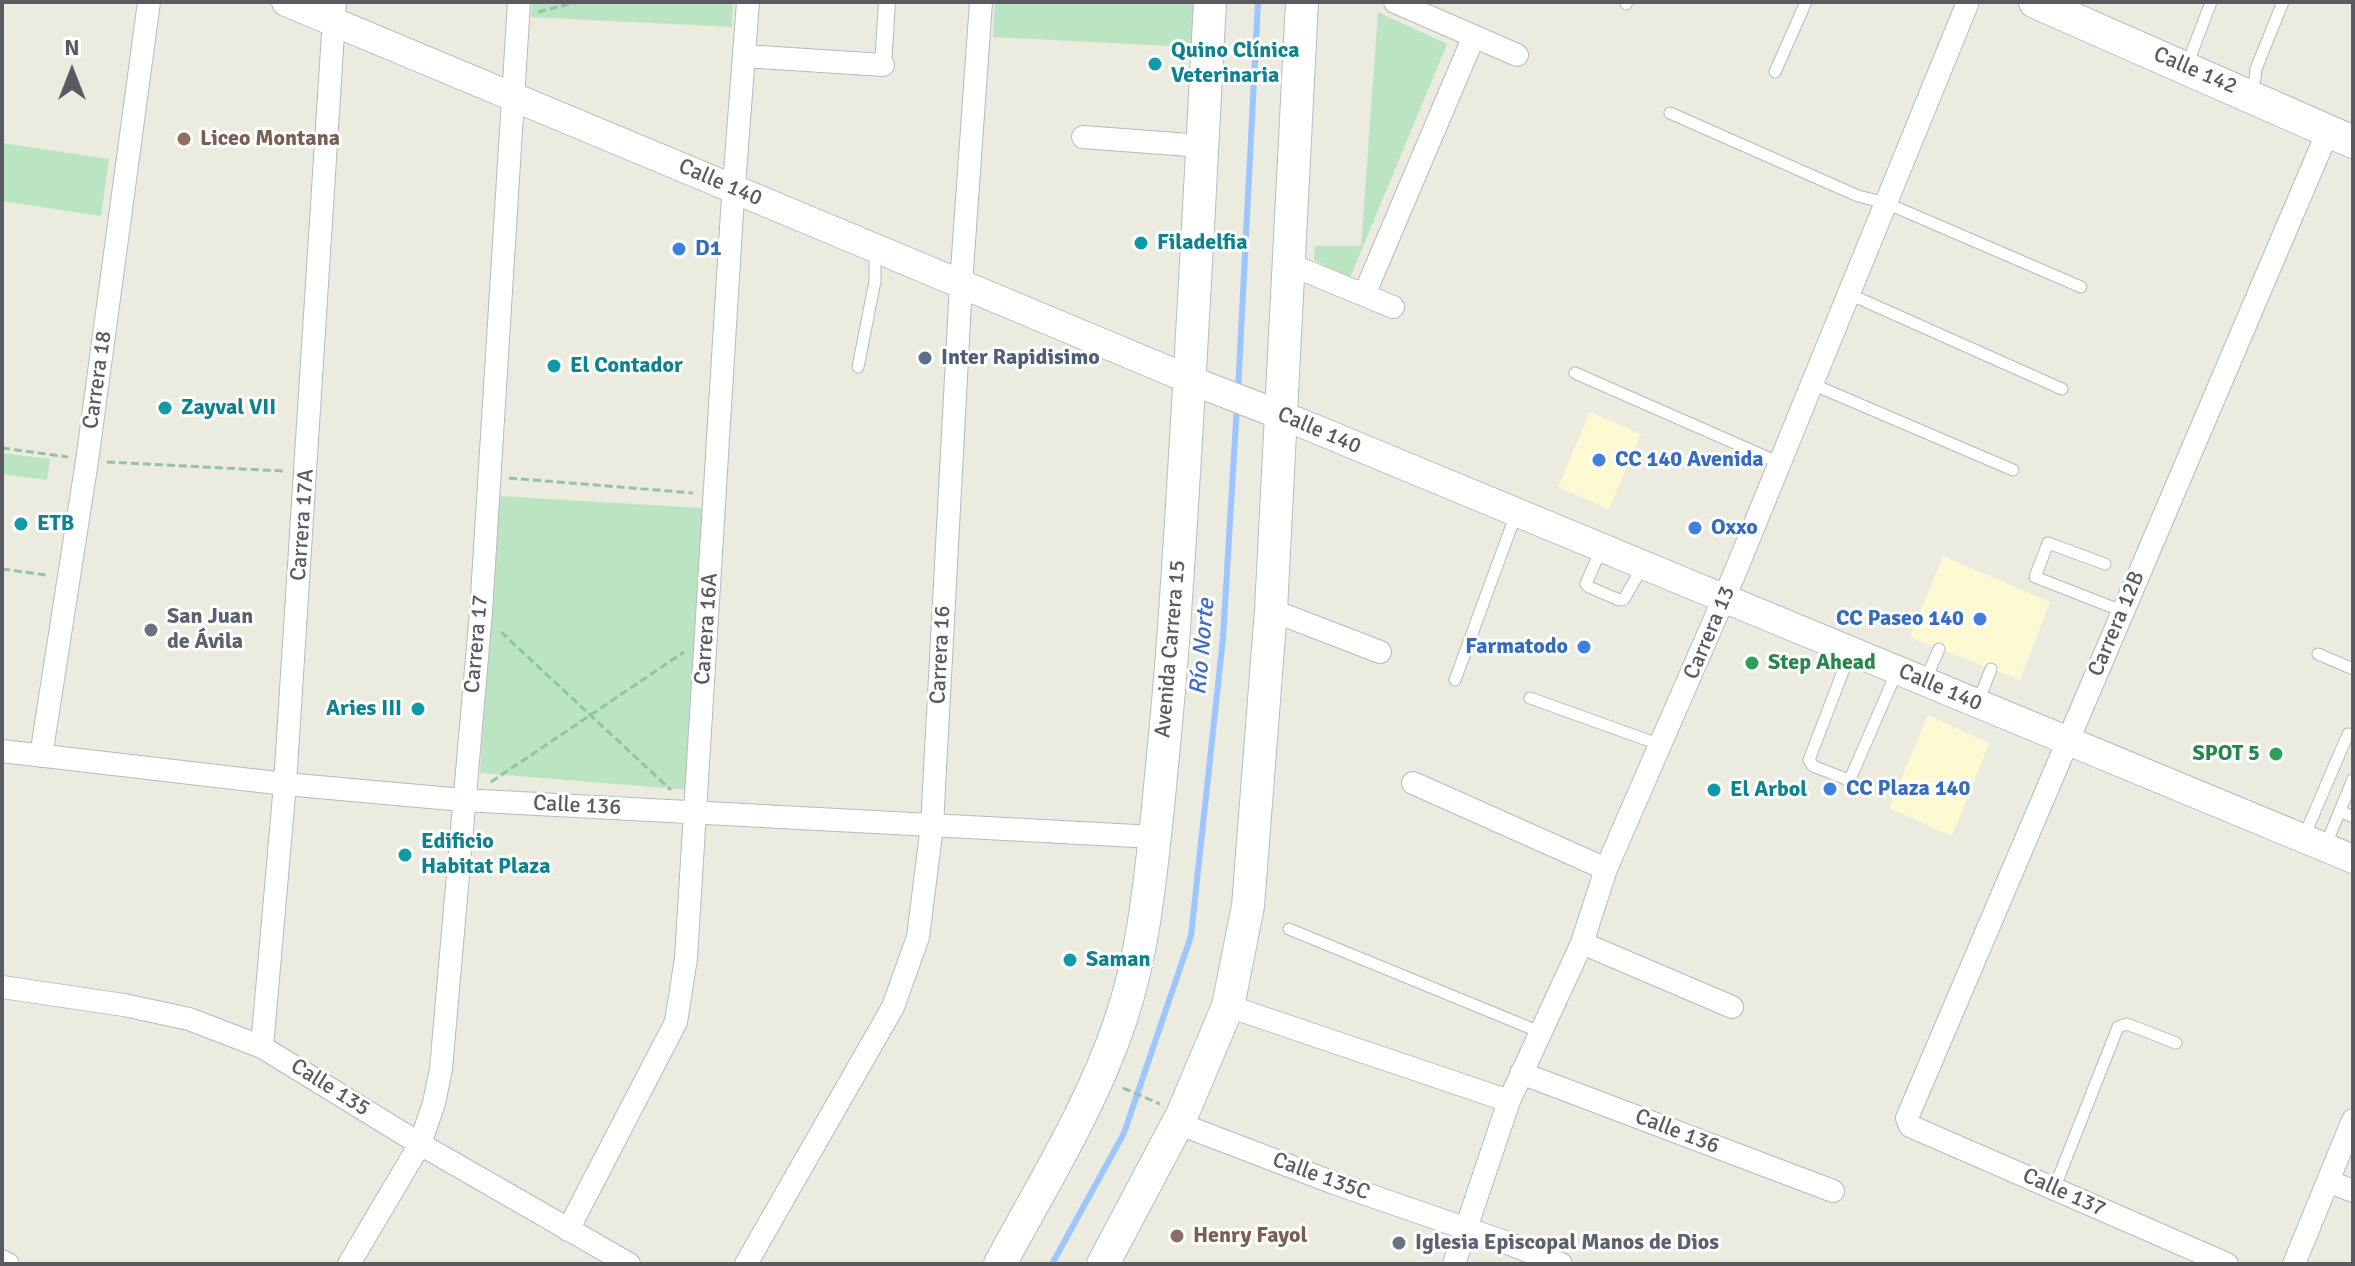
<!DOCTYPE html>
<meta charset="utf-8">
<style>
body{margin:0}
#map{position:relative;width:2355px;height:1266px;overflow:hidden;background:#ecebe0;font-family:Signika,sans-serif}
canvas{display:block}
.frame{position:absolute;inset:0;border:4px solid #595b61;pointer-events:none}
.north{position:absolute;left:32px;top:32px;width:80px;height:80px;-webkit-text-stroke:6px #fff;paint-order:stroke;rotate:0deg;font-size:22px;font-weight:700;line-height:32px;text-align:center;color:#595b61}
.north::after{content:'';display:block;margin:auto;width:28px;height:36px;background:#595b61;clip-path:polygon(50% 0,100% 100%,50% 72%,0 100%)}
</style>
<div id="map">
<canvas width="2355" height="1266"></canvas>
<div class="frame"></div>
<div class="north">N</div>
</div>
<script>
const ctx = document.querySelector('canvas').getContext('2d');
ctx.lineJoin = 'round';
function fill(path, color) { ctx.fillStyle = color; ctx.fill(path, 'evenodd'); }
function trace(path, color, width, dash) { ctx.strokeStyle = color; ctx.lineWidth = width; ctx.lineCap = dash ? 'butt' : 'round'; ctx.setLineDash(dash || []); ctx.stroke(path); }
function label(font, color, halo, rows, align = 'center') {
  ctx.font = font + ' Signika,sans-serif'; ctx.lineWidth = 6; ctx.setLineDash([]); ctx.textBaseline = 'middle'; ctx.strokeStyle = halo; ctx.fillStyle = color; for (const [text, x, y, turn = 0] of rows) {
    ctx.save(); ctx.translate(x, y); ctx.rotate((+turn || 0) * Math.PI / 180); ctx.textAlign = isNaN(turn) ? turn : align; if (halo) ctx.strokeText(text, 0, 0); ctx.fillText(text, 0, 0); ctx.restore();
  }
}
fill(new Path2D(`
 M1590 412 1641 434 1609 509 1558 487Z
 M1943 556 2050 602 2020 680 1910 637Z
 M1928 715 1989 743 1952 836 1889 808Z`), '#fdfad3');
fill(new Path2D(`
 M532 2H733L732 27 531 17Z
 M995 2H1195L1193 47 993 37Z
 M1378 12 1447 44 1350 278 1314 260 1315 246H1361Z
 M2 143 109 159 101 216 2 201Z
 M2 453 50 459 47 480 2 474Z
 M497 496 702 508 689 790 480 773Z`), '#bbe4c2');
trace(new Path2D(`
 M1238 390 1258 2
 M1052 1264 1124 1133 1191 936 1223 638 1237 405`), '#9dc5ff', 6);
const service = new Path2D(`
 M1626 4 1627 2
 M2187 65 2211 2
 M1775 72 1806 2
 M2249 94 2255 79 2256 69 2283 2
 M1670 113 1858 196 1886 203 2081 287
 M1849 294 2062 389
 M858 367 875 281V248
 M1575 373 1780 463
 M1812 384 2013 470
 M1601 549 1586 584 1589 587 1619 600 1624 599 1643 566
 M2105 564 2048 543 2035 577 2122 611
 M1850 653 1809 760 1813 766 1846 779 1851 777 1897 671
 M2318 654 2353 669
 M1455 680 1516 514
 M1925 681 1939 649
 M1530 698 1661 745
 M1978 702 1991 669
 M2340 811 2353 817
 M2303 839 2348 734
 M2325 847 2353 779
 M1289 929 1540 1032
 M2054 1189 2118 1027 2127 1024 2176 1043`);
const pedestrian = new Path2D(`
 M883 65 887 2`);
const minor = new Path2D(`
 M1395 2 1517 55
 M744 56 883 65
 M1083 137 1202 146
 M1289 264 1393 307
 M1364 295 1474 36
 M1271 610 1380 652
 M2 751 285 784 463 800 1155 837
 M41 756 87 461 149 2
 M1413 783 1606 869
 M1582 943 1732 1007
 M2 987 124 1005 189 1019 262 1047 420 1144 629 1264
 M1228 1006 1509 1101
 M262 1047 285 784 335 2
 M1521 1073 1833 1191
 M1177 1123 1334 1183 1505 1242 1561 1264
 M2328 1181 2353 1191
 M568 1230 676 1022 686 958 732 212 748 2
 M2 1261 8 1264
 M349 1264 420 1144 434 1103 441 1069 481 612 519 2
 M746 1264 893 1007 918 937 932 826 961 284 981 2
 M1454 1264 1509 1101 1582 943 1606 869 1734 575 1968 2
 M2227 1264 1910 1126 1907 1118 2328 131
 M2294 1264 2353 1120`);
const tertiary = new Path2D(`
 M286 2 1203 385 1301 423 2353 859`);
const secondary = new Path2D(`
 M2035 2 2353 142
 M1000 1264C1043 1184 1092 1106 1121 1019 1144 950 1150 880 1158 808 1164 743 1171 678 1175 613 1189 410 1199 206 1210 2
 M1103 1264 1182 1115 1228 1006 1248 906 1271 610 1302 2`);
trace(service, '#b8b9bf', 13);
trace(pedestrian, '#b8b9bf', 18);
trace(minor, '#b8b9bf', 24);
trace(tertiary, '#b8b9bf', 30);
trace(secondary, '#b9bbc2', 34);
trace(new Path2D(`
 M538 12 577 2
 M2 448 68 457
 M107 462 283 471
 M509 478 693 493
 M2 569 46 575
 M501 632 671 790
 M491 782 684 652
 M1123 1088 1160 1104`), '#94c2a8', 3, [8, 4]);
trace(service, '#fff', 11);
trace(pedestrian, '#fff', 16);
trace(minor, '#fff', 22);
trace(tertiary, '#fff', 28);
trace(secondary, '#fff', 32);
for (const [x, y, r, color] of [
 [1155,64,8,"#0f9aa8"],
 [184,139,8,"#8d6e63"],
 [1141,243,8,"#0f9aa8"],
 [679,249,8,"#3f7fe0"],
 [925,358,8,"#5c6f8a"],
 [554,366,8,"#0f9aa8"],
 [165,408,8,"#0f9aa8"],
 [1599,460,8,"#3f7fe0"],
 [21,524,8,"#0f9aa8"],
 [1695,528,8,"#3f7fe0"],
 [1980,619,8,"#3f7fe0"],
 [151,630,8,"#6b7280"],
 [1584,647,8,"#3f7fe0"],
 [1752,663,8,"#2e9e5b"],
 [418,709,8,"#0f9aa8"],
 [2276,754,8,"#2e9e5b"],
 [1830,789,8,"#3f7fe0"],
 [1714,790,8,"#0f9aa8"],
 [405,855,8,"#0f9aa8"],
 [1070,960,8,"#0f9aa8"],
 [1177,1236,8,"#8d6e63"],
 [1399,1243,8,"#6b7280"]
]) { const dot = new Path2D(); dot.arc(x, y, r, 0, 2 * Math.PI); ctx.fillStyle = color; ctx.fill(dot); trace(dot, '#fff', 3); }
label('bold 22px', '#0d838f', '#fff', [
 ["Quino Clínica",1171,51],
 ["Veterinaria",1171,76],
 ["Filadelfia",1157,243],
 ["El Contador",570,366],
 ["Zayval VII",181,408],
 ["ETB",37,524],
 ["Aries III",402,709,"right"],
 ["El Arbol",1730,790],
 ["Edificio",421,842],
 ["Habitat Plaza",421,867],
 ["Saman",1086,960]
], 'left');
label('22px', '#595b61', '#fff', [
 ["Calle 142",2195,71,23],
 ["Calle 140",720,183,23],
 ["Carrera 18",98,380,-82],
 ["Calle 140",1319,431,23],
 ["Carrera 17A",303,525,-86],
 ["Carrera 12B",2117,624,-67],
 ["Carrera 16A",707,629,-86],
 ["Carrera 13",1710,633,-67],
 ["Carrera 17",477,644,-85],
 ["Avenida Carrera 15",1171,649,-85],
 ["Carrera 16",941,655,-87],
 ["Calle 140",1940,688,23],
 ["Calle 136",577,806,3],
 ["Calle 135",330,1088,32],
 ["Calle 136",1677,1132,21],
 ["Calle 135C",1321,1177,20],
 ["Calle 137",2064,1193,24]
]);
label('bold 22px', '#785e54', '#fff', [
 ["Liceo Montana",200,139],
 ["Henry Fayol",1193,1236]
], 'left');
label('bold 22px', '#366cbe', '#fff', [
 ["D1",695,249],
 ["CC 140 Avenida",1615,460],
 ["Oxxo",1711,528],
 ["CC Paseo 140",1964,619,"right"],
 ["Farmatodo",1568,647,"right"],
 ["CC Plaza 140",1846,789]
], 'left');
label('bold 22px', '#4e5e75', '#fff', [
 ["Inter Rapidisimo",941,358]
], 'left');
label('bold 22px', '#5b616d', '#fff', [
 ["San Juan",167,617],
 ["de Ávila",167,642],
 ["Iglesia Episcopal Manos de Dios",1415,1243]
], 'left');
label('bold 22px', '#27864d', '#fff', [
 ["Step Ahead",1768,663],
 ["SPOT 5",2260,754,"right"]
], 'left');
label('italic 24px', '#406cc1', '#fff', [
 ["Río Norte",1203,647,-85]
]);
</script>
